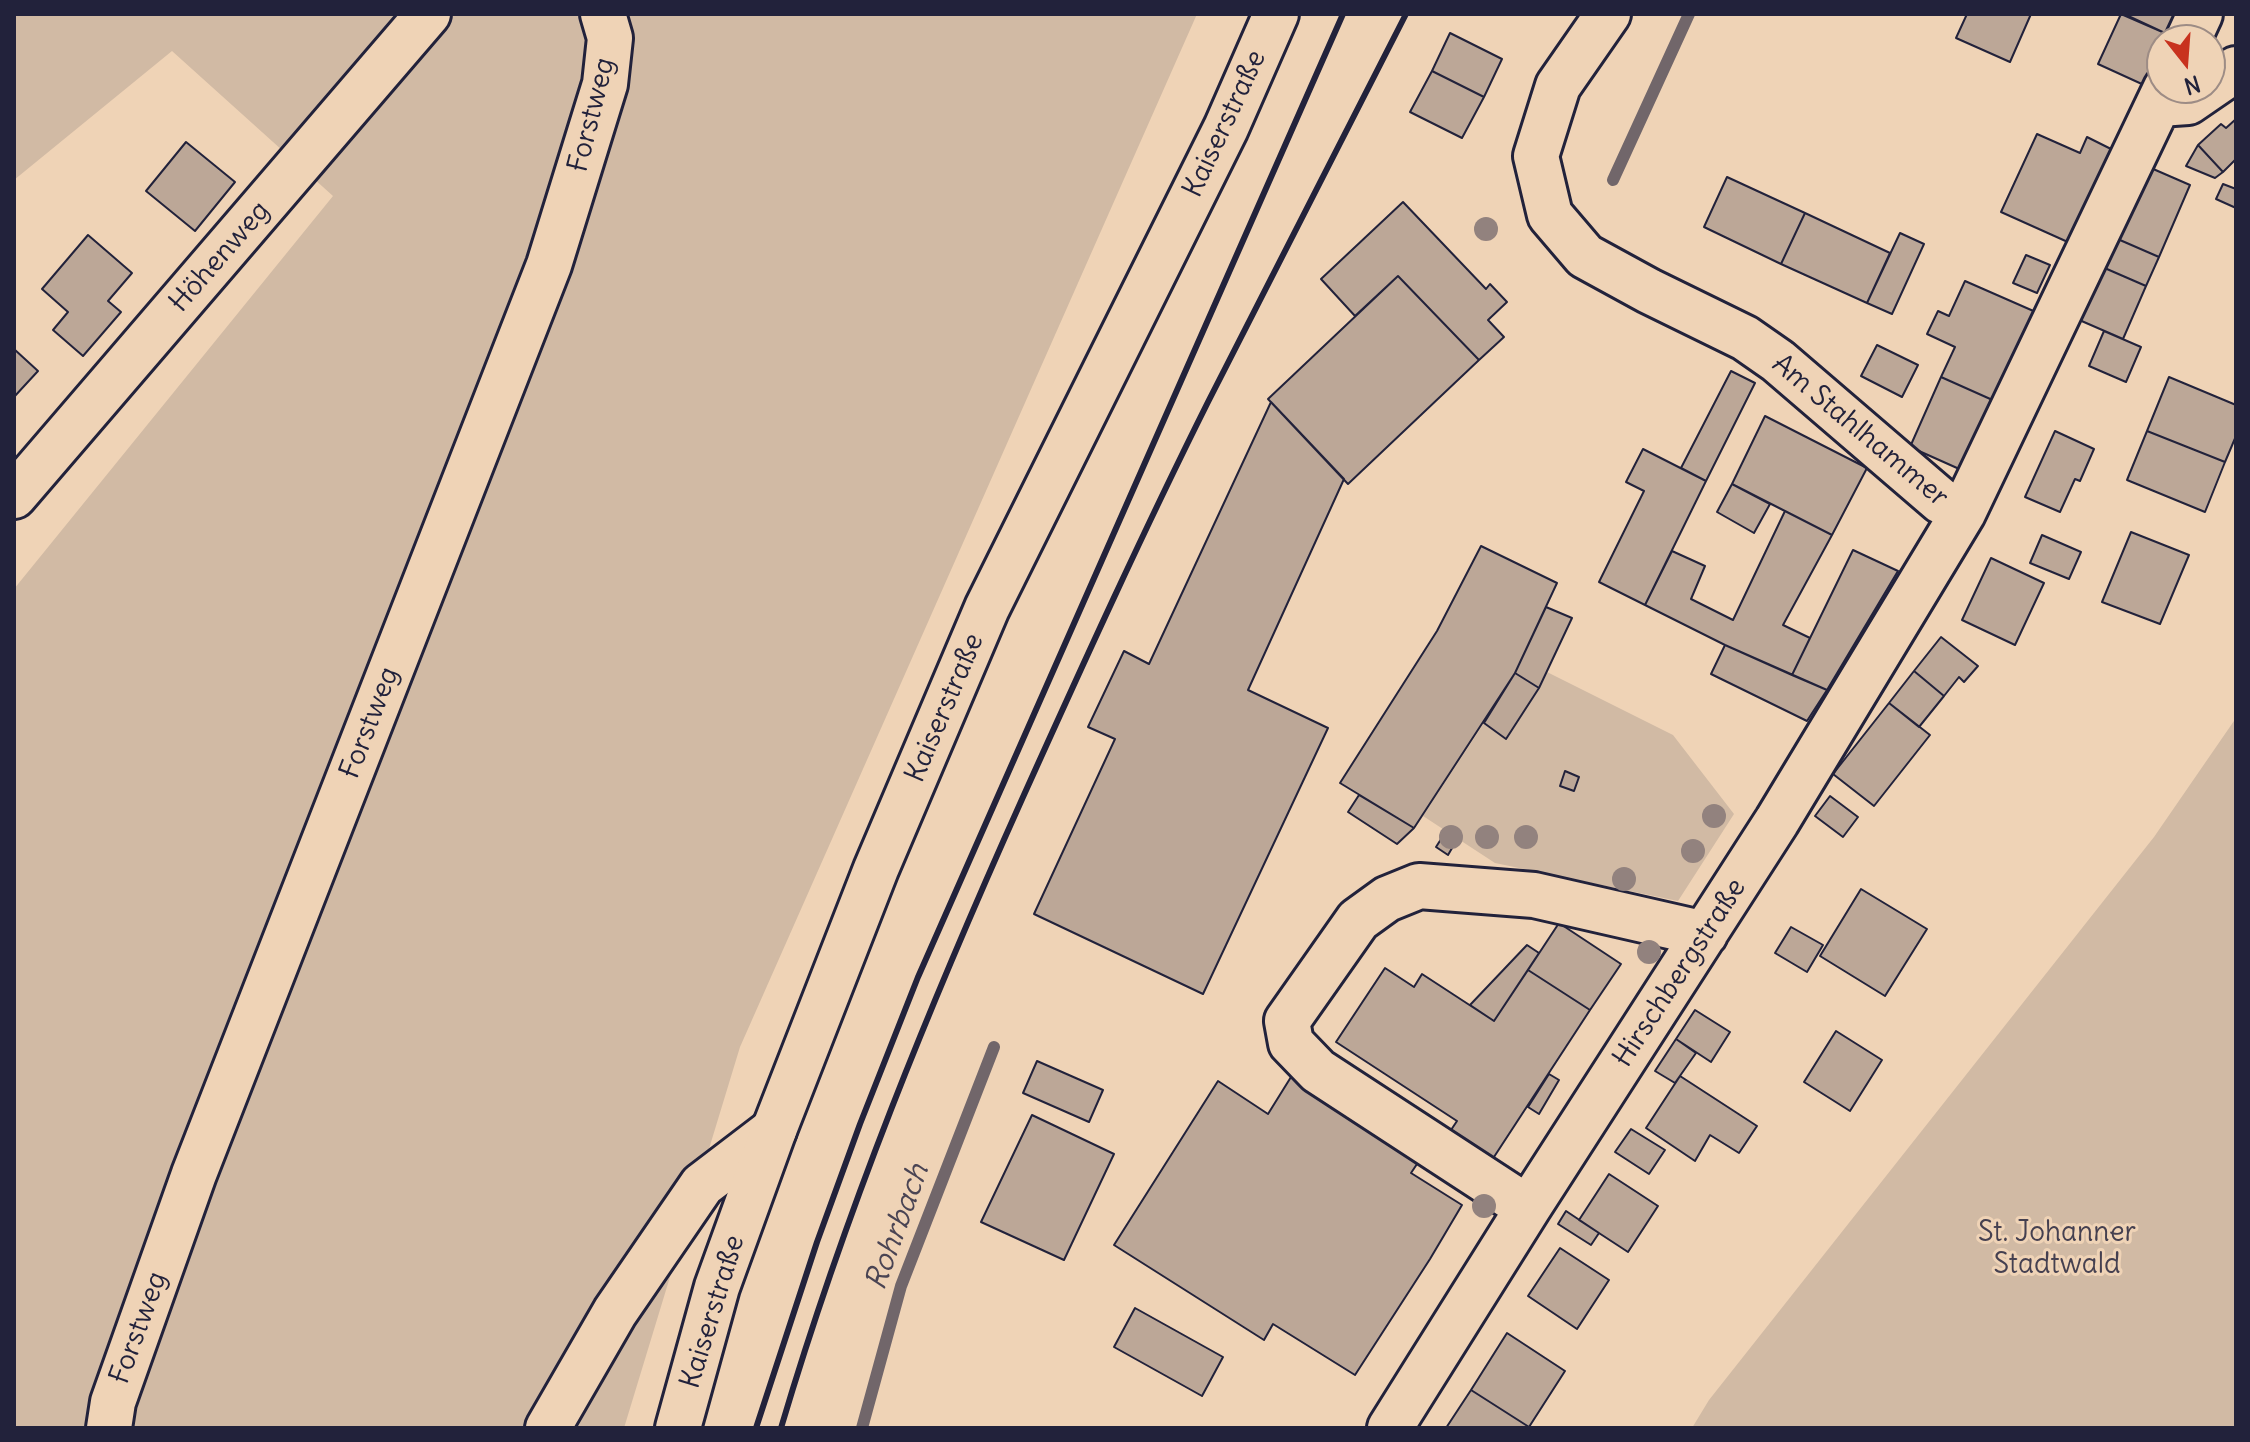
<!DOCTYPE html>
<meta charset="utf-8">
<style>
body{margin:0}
#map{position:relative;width:2250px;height:1442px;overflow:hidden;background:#efd3b6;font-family:Delius,sans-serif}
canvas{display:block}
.frame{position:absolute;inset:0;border:16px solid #22223b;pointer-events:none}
.north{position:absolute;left:2146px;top:24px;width:80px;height:80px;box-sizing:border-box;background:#efd3b6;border:2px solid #9d8c85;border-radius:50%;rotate:163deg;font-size:22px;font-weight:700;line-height:32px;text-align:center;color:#22223b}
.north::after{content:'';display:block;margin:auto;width:28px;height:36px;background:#c8321e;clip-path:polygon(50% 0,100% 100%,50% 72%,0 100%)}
</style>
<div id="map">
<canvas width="2250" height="1442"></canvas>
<div class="frame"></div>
<div class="north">N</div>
</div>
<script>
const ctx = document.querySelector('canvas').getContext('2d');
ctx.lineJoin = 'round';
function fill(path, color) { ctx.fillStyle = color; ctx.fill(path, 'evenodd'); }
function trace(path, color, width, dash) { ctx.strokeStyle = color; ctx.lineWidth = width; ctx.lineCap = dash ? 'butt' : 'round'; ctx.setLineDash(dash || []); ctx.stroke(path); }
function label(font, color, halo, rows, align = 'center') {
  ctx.font = font + ' Delius,sans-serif'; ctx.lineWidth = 6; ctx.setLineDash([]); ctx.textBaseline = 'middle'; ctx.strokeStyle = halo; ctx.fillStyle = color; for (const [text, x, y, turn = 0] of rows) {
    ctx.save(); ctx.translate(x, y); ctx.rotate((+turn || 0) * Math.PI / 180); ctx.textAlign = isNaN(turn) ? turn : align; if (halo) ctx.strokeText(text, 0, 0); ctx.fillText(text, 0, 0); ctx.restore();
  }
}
fill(new Path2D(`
 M14 14H1197L740 1047 624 1428H14V589L333 196 172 51 14 180Z
 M1547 672 1673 735 1734 814 1678 901 1495 863 1423 816 1484 723 1507 738Z
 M2236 718V1428H1692L1709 1400 2154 837Z`), '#d1baa4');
trace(new Path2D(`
 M1613 180 1689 14
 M862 1428 901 1286 994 1047`), '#71666a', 12);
const building = new Path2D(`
 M1967 14H2031L2010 62 1956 38Z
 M2121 14 2167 34 2165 40H2162V46L2144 85 2098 64Z
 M2124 14H2177L2167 34Z
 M1450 33 1502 59 1484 97 1432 71Z
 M1432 71 1484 97 1462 138 1410 112Z
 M2236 119V159L2223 172 2198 145 2221 124 2226 128Z
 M2037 134 2080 153 2087 137 2113 150 2070 243 2001 212Z
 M186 142 235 182 195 231 146 191Z
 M2198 145 2223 172 2215 178 2186 166Z
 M2144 165 2190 185 2159 257 2113 237Z
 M1727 177 1805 213 1781 264 1704 227Z
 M2223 184 2236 189V208L2216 199Z
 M1403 202 1486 289 1490 284 1507 302 1488 320 1504 337 1479 360 1398 276 1355 316 1321 279Z
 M1805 213 1890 253 1867 303 1781 264Z
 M1900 233 1924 244 1892 314 1867 303Z
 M88 235 132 273 108 301 121 312 83 356 53 330 68 312 42 289Z
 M2113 237 2159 257 2146 286 2100 266Z
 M2026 255 2050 265 2037 293 2013 283Z
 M2100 266 2146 286 2123 339 2077 319Z
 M1398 276 1479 360 1348 484 1268 399Z
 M1965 281 2038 313 1997 402 1941 377 1955 347 1927 334 1938 311 1949 316Z
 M2104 331 2141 347 2126 382 2089 366Z
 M1877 345 1918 365 1902 397 1861 376Z
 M14 349 38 371 14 397Z
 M1731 371 1755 383 1706 481 1681 468Z
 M1941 377 1997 402 1966 472 1910 447Z
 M2169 377 2236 405V436L2225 462 2147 431Z
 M1271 402 1344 479 1248 690 1328 728 1203 994 1034 914 1115 739 1088 727 1124 651 1149 664Z
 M1765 416 1867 468 1832 535 1732 484Z
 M2055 431 2094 449 2080 481 2075 479 2060 512 2025 497Z
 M2147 431 2225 462 2205 512 2127 480Z
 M1643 449 1706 481 1645 605 1599 582 1644 491 1626 482Z
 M1732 484 1770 504 1754 533 1717 512Z
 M1785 511 1832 535 1783 625 1810 638 1792 675 1725 645 1645 605 1672 551 1705 566 1691 599 1733 620Z
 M2131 532 2189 555 2160 624 2102 602Z
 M2042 535 2081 552 2069 579 2030 563Z
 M1481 546 1557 583 1515 673 1414 828 1340 783 1437 631Z
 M1853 550 1898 571 1827 690 1792 675Z
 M1991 558 2044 583 2015 645 1962 620Z
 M1546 607 1572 618 1539 688 1515 673Z
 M1941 637 1978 666 1964 682 1959 677 1944 696 1914 671Z
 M1725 645 1827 690 1807 721 1711 674Z
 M1914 671 1944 696 1919 727 1889 703Z
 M1515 673 1539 688 1506 739 1484 723Z
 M1889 703 1930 735 1874 806 1833 774Z
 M1565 771 1579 777 1574 791 1560 786Z
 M1359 795 1414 828 1397 844 1348 812Z
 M1830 796 1858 817 1843 837 1815 816Z
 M1443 836 1455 843 1448 855 1436 847Z
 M1861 889 1927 929 1885 996 1820 956Z
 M1559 923 1621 964 1590 1010 1528 970Z
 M1791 927 1823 945 1807 972 1775 953Z
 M1527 945 1539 953 1494 1021 1470 1005Z
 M1385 968 1414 987 1422 974 1494 1021 1528 970 1590 1010 1492 1160 1449 1133 1457 1121 1336 1042Z
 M1695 1010 1730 1032 1711 1062 1676 1039Z
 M1836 1031 1882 1060 1850 1111 1804 1082Z
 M1676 1039 1696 1053 1675 1083 1655 1071Z
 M1037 1061 1103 1090 1089 1122 1023 1093Z
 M1549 1074 1559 1080 1539 1114 1528 1107Z
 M1680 1076 1757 1126 1739 1153 1710 1135 1695 1161 1646 1128Z
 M1291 1077 1421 1158 1411 1173 1462 1205 1430 1259 1355 1375 1273 1324 1264 1340 1114 1245 1218 1081 1268 1114Z
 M1032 1115 1114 1154 1064 1260 981 1222Z
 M1631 1129 1665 1150 1649 1174 1615 1152Z
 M1609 1174 1658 1206 1628 1252 1579 1220Z
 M1566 1211 1599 1233 1591 1245 1558 1224Z
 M1560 1248 1609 1280 1577 1329 1528 1296Z
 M1135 1308 1223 1357 1202 1396 1114 1347Z
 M1507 1333 1565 1371 1529 1427 1471 1390Z
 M1471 1390 1529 1427 1528 1428H1446Z`);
fill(building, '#bca797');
trace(building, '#22223b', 2);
const minor = new Path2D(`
 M1608 14 1558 86 1536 156 1550 215 1585 256 1649 291 1745 338 1778 361 1941 501 1963 513
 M2188 40 2200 14
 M2159 104 2188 102 2236 69
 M14 496 428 14
 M1528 1208 1318 1071 1291 1043 1287 1021 1358 920 1387 899 1419 886 1534 895 1705 934
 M109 1428 113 1402 194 1174 549 265 605 84 610 38 603 14
 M548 1428 615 1312 702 1185 774 1130
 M1390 1428 1528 1208 1777 821 1963 513 2166 88`);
const major = new Path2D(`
 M678 1428 717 1287 774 1130 876 869 987 608 1226 128 1276 14`);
trace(minor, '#22223b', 50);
trace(major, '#22223b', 50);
trace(minor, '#efd3b6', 44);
trace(major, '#efd3b6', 44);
trace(new Path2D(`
 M756 1428 817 1242 860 1124 918 977 1343 14
 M781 1428C845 1212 931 1002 1023 797 1083 664 1143 532 1208 402 1273 272 1340 143 1406 14`), '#22223b', 6);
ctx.fillStyle = '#92827e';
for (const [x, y] of [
 [1486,229],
 [1714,816],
 [1451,837],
 [1487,837],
 [1526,837],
 [1693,851],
 [1624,879],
 [1649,952],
 [1484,1206]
]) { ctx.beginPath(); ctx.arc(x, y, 12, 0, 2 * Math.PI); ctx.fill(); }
label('28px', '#22223b', '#efd3b6', [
 ["Forstweg",592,115,-76],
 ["Kaiserstraße",1225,124,-65],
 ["Höhenweg",220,257,-49],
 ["Am Stahlhammer",1860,431,40],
 ["Kaiserstraße",945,708,-67],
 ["Forstweg",370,723,-69],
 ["Hirschbergstraße",1680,973,-57],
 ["Kaiserstraße",713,1312,-73],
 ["Forstweg",139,1328,-70]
]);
label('28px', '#454050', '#efd3b6', [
 ["St. Johanner",2057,1233],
 ["Stadtwald",2057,1265]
]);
label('italic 30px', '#4a4453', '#efd3b6', [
 ["Rohrbach",898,1227,-70]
]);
</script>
